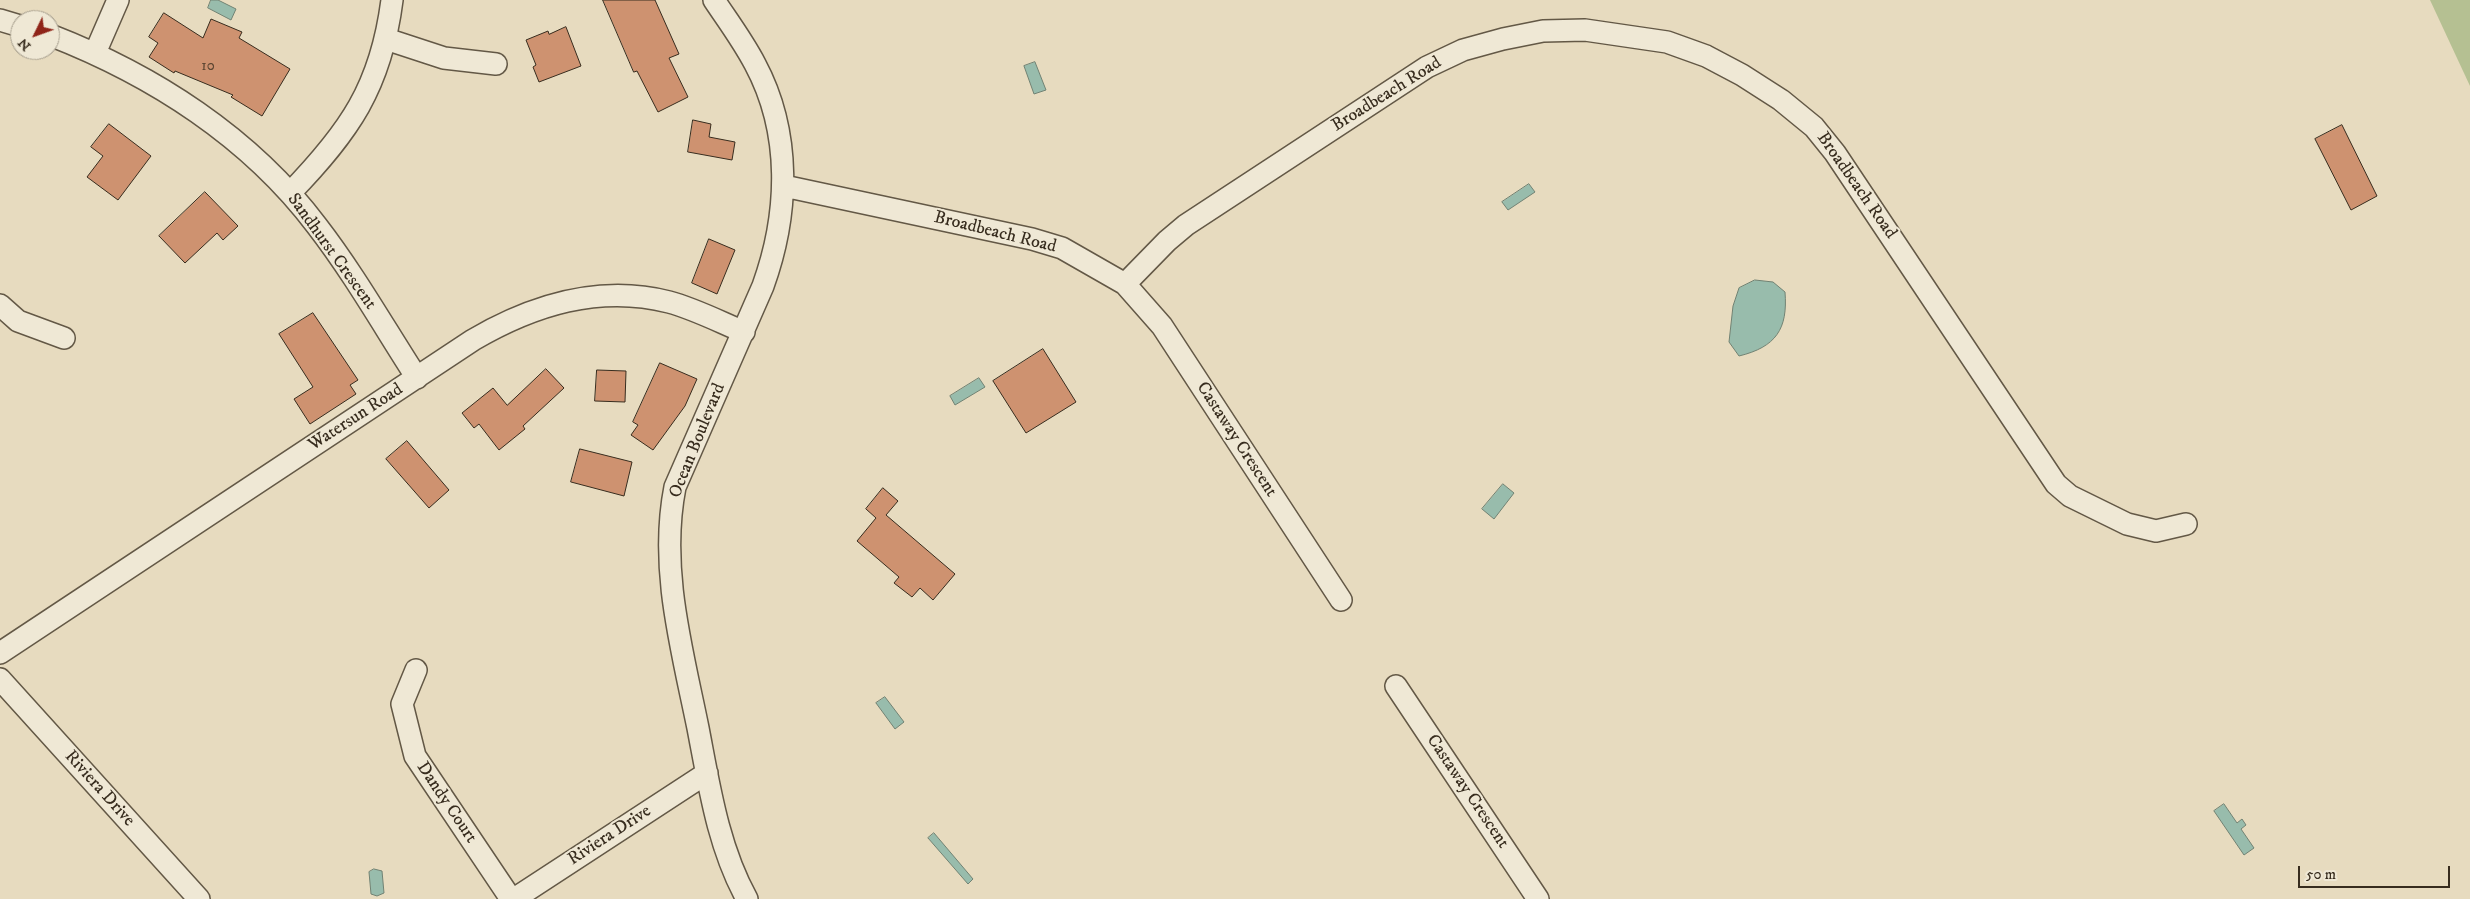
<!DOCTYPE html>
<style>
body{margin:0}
#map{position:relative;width:2470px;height:899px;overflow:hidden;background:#e7dbbf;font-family:"IM FELL DW Pica",serif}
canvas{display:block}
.north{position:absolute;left:10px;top:10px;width:50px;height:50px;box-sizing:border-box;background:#efe8d5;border:1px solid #a59d8c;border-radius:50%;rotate:228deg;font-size:14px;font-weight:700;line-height:20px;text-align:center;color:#372c1e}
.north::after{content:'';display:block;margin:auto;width:18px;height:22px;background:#8f2418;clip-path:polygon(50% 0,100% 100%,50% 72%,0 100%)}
.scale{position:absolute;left:2298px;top:866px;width:152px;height:22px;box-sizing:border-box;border:2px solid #372c1e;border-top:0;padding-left:6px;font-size:15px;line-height:18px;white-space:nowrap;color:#372c1e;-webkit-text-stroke:4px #efe8d5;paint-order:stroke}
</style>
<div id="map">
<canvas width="2470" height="899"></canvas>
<div class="north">N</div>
<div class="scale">50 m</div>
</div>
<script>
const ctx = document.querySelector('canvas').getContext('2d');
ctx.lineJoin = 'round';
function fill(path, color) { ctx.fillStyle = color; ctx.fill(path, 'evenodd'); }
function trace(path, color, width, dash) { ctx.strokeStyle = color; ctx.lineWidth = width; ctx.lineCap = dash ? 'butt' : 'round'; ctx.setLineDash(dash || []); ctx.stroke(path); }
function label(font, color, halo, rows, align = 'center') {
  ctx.font = font + ' "IM FELL DW Pica",serif'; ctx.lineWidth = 4; ctx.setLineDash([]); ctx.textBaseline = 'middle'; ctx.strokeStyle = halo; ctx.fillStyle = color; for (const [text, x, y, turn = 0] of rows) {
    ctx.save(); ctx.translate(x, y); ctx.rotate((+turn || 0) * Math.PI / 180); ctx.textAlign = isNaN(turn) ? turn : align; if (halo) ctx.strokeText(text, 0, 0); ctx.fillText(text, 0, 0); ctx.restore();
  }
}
fill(new Path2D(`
 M2430 0H2470V86Z`), '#b5c092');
const water = new Path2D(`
 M211 0H218L236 9 231 20 208 8Z
 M1035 62 1046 90 1034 94 1024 66Z
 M1529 184 1535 192 1508 210 1502 202Z
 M1755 280 1773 282 1785 292C1788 329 1776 347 1739 356L1729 342 1733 306 1739 288Z
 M979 378 985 387 955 405 950 396Z
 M1503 484 1514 493 1494 519 1482 509Z
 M885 697 904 722 895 729 876 703Z
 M2224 804 2237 823 2242 819 2246 825 2241 829 2254 848 2244 855 2214 811Z
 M934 833 973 879 968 884 928 838Z
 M374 869 382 871 384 893 377 896 371 894 369 872Z`);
fill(water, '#98bcac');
trace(water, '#718273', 1);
const building = new Path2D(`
 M603 0H655L679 54 669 58 688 97 658 112 637 71 634 72Z
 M164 13 203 38 211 19 242 32 239 38 290 69 262 116 231 97 233 95 175 71 174 73 149 57 158 43 149 37Z
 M566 27 581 66 539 82 533 67 536 65 526 40 548 31 549 34Z
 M693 120 711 124 709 137 735 142 732 160 688 152Z
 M109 124 151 156 118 200 87 177 103 156 91 147Z
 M2342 125 2377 196 2351 210 2315 139Z
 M205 192 238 226 223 240 217 233 185 263 159 236Z
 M709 239 735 250 717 294 692 283Z
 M313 313 358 380 350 385 356 394 310 424 294 399 313 387 279 334Z
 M1043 349 1076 402 1026 433 993 381Z
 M660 363 697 379 685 406 653 450 631 435 638 425 633 422Z
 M546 369 564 388 523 426 525 429 499 450 479 424 474 428 462 413 493 388 507 405Z
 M597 370 626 371 625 402 595 401Z
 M407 441 449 490 429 508 386 459Z
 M580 449 632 462 624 496 571 482Z
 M883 488 898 501 886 515 955 574 933 600 920 588 912 597 894 583 899 577 857 541 876 518 866 509Z`);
fill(building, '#ce9270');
trace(building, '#372c1e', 1);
const minor = new Path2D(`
 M714 0C728 21 743 41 755 64 792 133 789 214 763 286L675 487C659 568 682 649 698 728 709 785 718 847 747 899
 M0 20 20 26
 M50 35C153 75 250 137 317 226 354 274 384 327 417 378
 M386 39 444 58 496 64
 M95 53 118 0
 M784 186 1032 239 1062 248 1125 284 1167 241 1186 225 1427 67 1463 50 1503 39 1543 31 1585 30 1667 42 1706 56 1742 75 1781 100 1814 127 1835 153 2056 484 2070 496 2127 524 2156 531 2186 524
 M290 193C349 132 381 87 392 0
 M1125 284 1162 326 1341 600
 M0 305 18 321 64 338
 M0 653 473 340C533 305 599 284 669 302 695 309 720 322 744 332
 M416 670 402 704 415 756 511 899
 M0 679 199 899
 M1396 686 1538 899
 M514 899 707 773`);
trace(minor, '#635846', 24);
trace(minor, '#efe8d5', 21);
label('15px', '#5d4632', null, [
 ["10",208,67]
]);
label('18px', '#372c1e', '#efe8d5', [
 ["Broadbeach Road",1387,95,-32],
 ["Broadbeach Road",1856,186,55],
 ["Broadbeach Road",995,233,14],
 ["Sandhurst Crescent",331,252,54],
 ["Watersun Road",356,418,-33],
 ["Castaway Crescent",1236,440,57],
 ["Ocean Boulevard",698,441,-68],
 ["Riviera Drive",99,789,48],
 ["Castaway Crescent",1467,792,56],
 ["Dandy Court",446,803,56],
 ["Riviera Drive",610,836,-33]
]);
</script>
